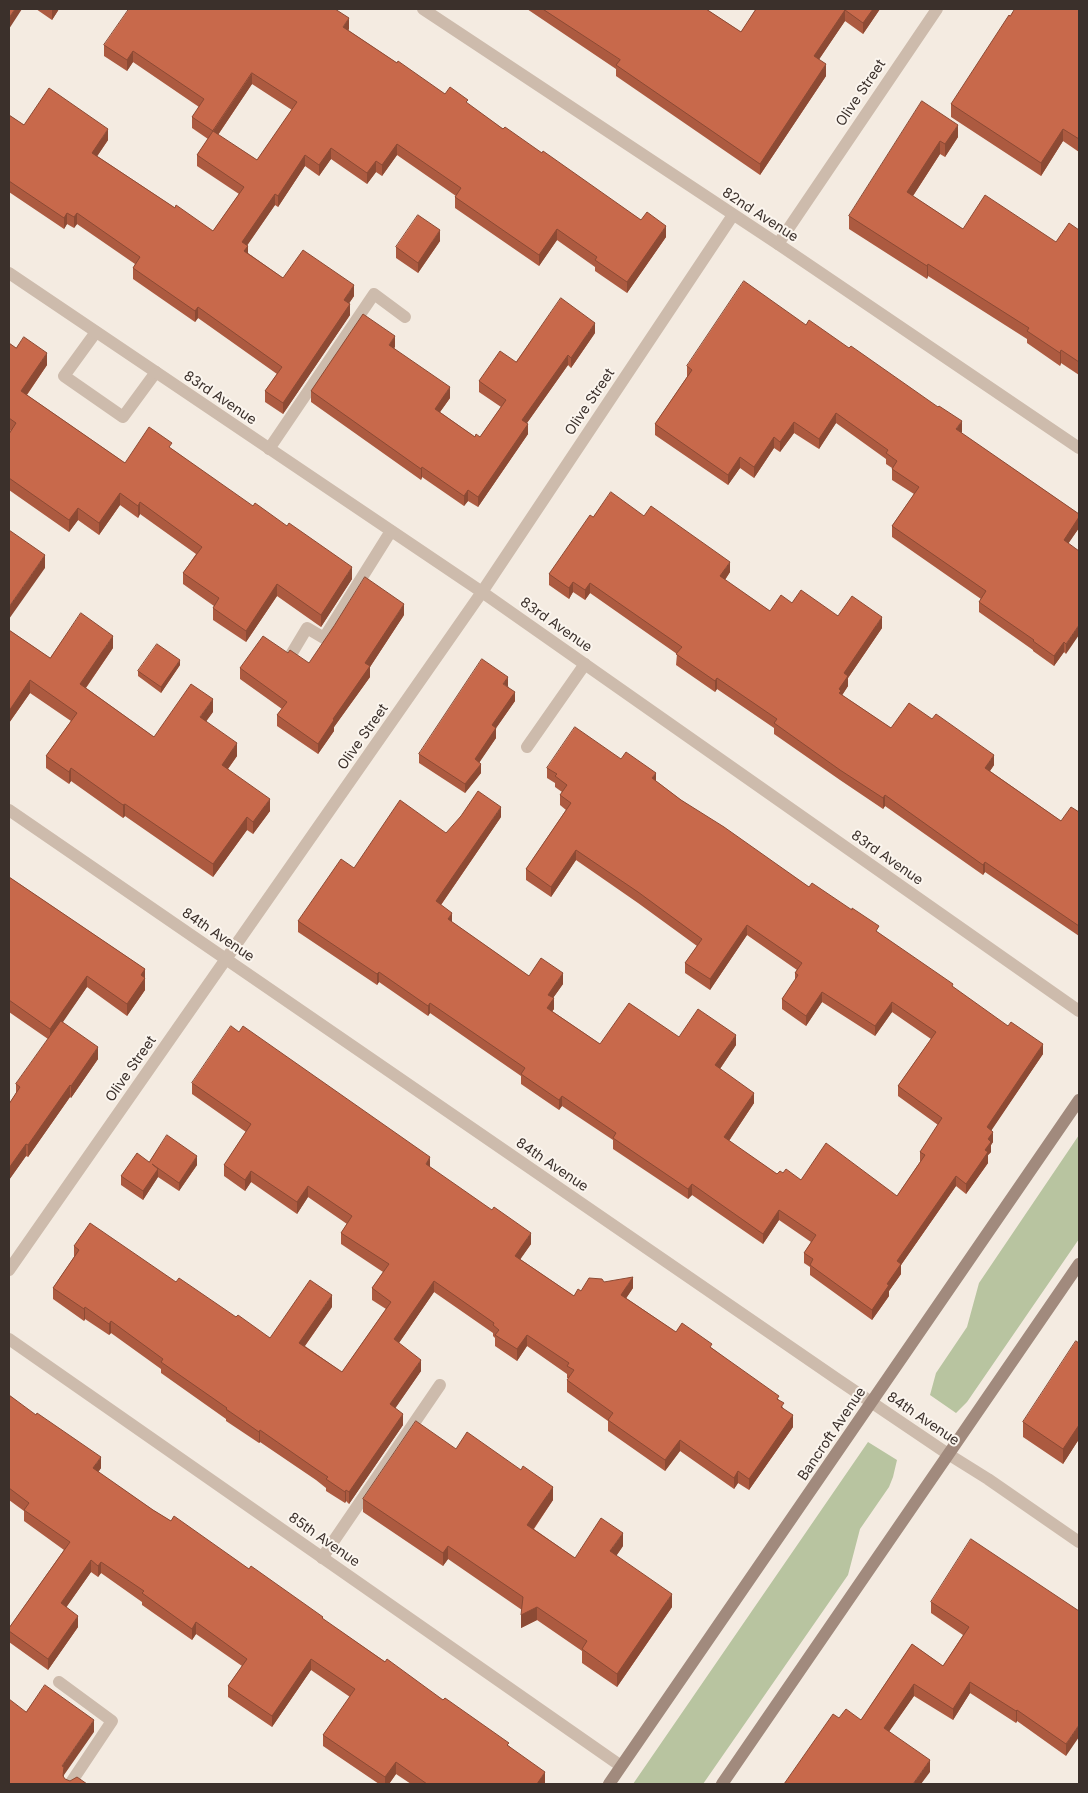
<!DOCTYPE html>
<style>
body{margin:0}
#map{position:relative;width:1088px;height:1793px;overflow:hidden;background:#f4ebe1;font-family:Inter,sans-serif}
canvas{display:block}
.frame{position:absolute;inset:0;border:10px solid #3b302b;pointer-events:none}
</style>
<div id="map">
<canvas width="1088" height="1793"></canvas>
<div class="frame"></div>
</div>
<script>
const ctx = document.querySelector('canvas').getContext('2d');
ctx.lineJoin = 'round';
function fill(path, color) { ctx.fillStyle = color; ctx.fill(path, 'evenodd'); }
function trace(path, color, width, dash) { ctx.strokeStyle = color; ctx.lineWidth = width; ctx.lineCap = dash ? 'butt' : 'round'; ctx.setLineDash(dash || []); ctx.stroke(path); }
function label(font, color, halo, rows, align = 'center') {
  ctx.font = font + ' Inter,sans-serif'; ctx.lineWidth = 4; ctx.setLineDash([]); ctx.textBaseline = 'middle'; ctx.strokeStyle = halo; ctx.fillStyle = color; for (const [text, x, y, turn = 0] of rows) {
    ctx.save(); ctx.translate(x, y); ctx.rotate((+turn || 0) * Math.PI / 180); ctx.textAlign = isNaN(turn) ? turn : align; if (halo) ctx.strokeText(text, 0, 0); ctx.fillText(text, 0, 0); ctx.restore();
  }
}
fill(new Path2D(`
 M1079 1135V1239L967 1402 956 1413 930 1395 936 1373 967 1327 979 1283Z
 M868 1442 897 1460 893 1477 889 1487 860 1529 848 1575 703 1784H633Z`), '#b8c4a0');
trace(new Path2D(`
 M96 332 64 376 123 417 156 372
 M269 449 374 294 405 317
 M292 653 307 628 324 638 391 531
 M527 747 585 664
 M322 1558 440 1385
 M59 1682 112 1721 70 1784`), '#cdbbac', 12);
trace(new Path2D(`
 M778 244 937 9
 M9 273 482 592 1079 1011
 M9 810 837 1379 948 1454 988 1479 1079 1542
 M9 1270 482 592 733 215
 M9 1339 621 1766`), '#cdbbac', 12);
trace(new Path2D(`
 M423 9 778 244 1079 448`), '#cdbbac', 12);
trace(new Path2D(`
 M609 1784 1079 1100
 M722 1784 1079 1264`), '#a18a7d', 12);
fill(new Path2D(`
 M36 9H59L52 20Z
 M527 9H706L741 32 756 9H880L863 34 845 21 819 59 826 76 760 175 616 76V69Z
 M1079 9V152L1063 141 1041 176 951 117V104Z
 M349 29 348 30 397 63 445 94 468 104 503 129 542 153 666 237 627 293 595 271V267L557 240 539 266 455 208V197L456 196 397 155 382 176 376 172 367 184 331 159 319 176 305 166 278 207 275 205 247 245 248 253 283 278 354 296 349 303 350 315 283 414 265 402V391L277 374 198 318 195 322 133 279V268L135 264 77 224 74 228 67 224 64 229 9 192V115L24 125 108 140 97 156 175 208 213 231 239 194 197 166V155L208 139 192 128V117L199 107 133 62 127 71 104 56V45ZM252 84 292 110 257 160 218 135Z
 M922 101 958 137 945 157 940 154 913 196 963 229 1056 242 1079 230V375L1061 363 1060 366 1027 343V339L928 276 927 279 849 229V216Z
 M440 241 418 273 396 258V247Z
 M806 325 962 432 961 433 1079 514V528L1068 543 1066 654 1064 652 1054 666 1033 651V650L979 612V602L981 599 892 537V526L914 494 892 480V468L886 464V459L836 423 819 449 794 433 780 452 774 448 754 478 740 468 728 485 655 435V424L687 377V366Z
 M595 333 571 368 568 365 527 423 528 434 478 507 468 501 464 506 422 477 421 480 311 402V391L395 347 394 348 450 398 440 412 475 437H480L501 407 479 392V381L516 362Z
 M9 343 16 348 47 365 27 395 125 463 172 449 352 579 321 627 277 596 246 642 213 620V608L214 606 183 584V573L196 554 140 514 138 518 120 505 99 535 78 520 69 532 9 490V434L11 431 9 430Z
 M644 516 730 572 725 580 770 611 792 603 882 628 848 678V686L842 695 891 728 994 765 990 771 1061 821 1079 812V936L985 872 983 875 885 806 883 809 840 780 774 734V728L717 689 715 692 676 665 677 654 590 593 585 600 573 592 569 599 549 585V574L593 517Z
 M404 615 370 667V677L334 727V731L318 754 277 726V715L282 709 240 679V668L288 653 309 663Z
 M9 630 50 658 113 648 86 688 154 737 213 712 206 721 237 756 228 769 270 811 253 834 247 830 213 877 125 816 123 818 71 781 69 784 46 768V756L71 721 30 693 9 723Z
 M180 665 161 693 138 676V671Z
 M508 686 515 701 496 728V738L479 762 481 773 465 793 419 763V754Z
 M621 759 656 781 681 800 809 887 879 933 953 987 1043 1054 991 1130 993 1142 991 1145V1152L988 1155V1163L966 1194 956 1186 901 1265V1274L889 1291V1296L872 1320 810 1275V1267L804 1263V1253L811 1242 779 1220 763 1244 692 1195 688 1199 613 1149V1140L562 1106 559 1110 521 1084V1076L430 1013 428 1016 379 982 377 985 298 932V921L354 868 446 833 501 817 441 905 452 922 529 976 563 984 553 998 554 1009 552 1011 600 1044 679 1037 736 1045 720 1069 754 1103 729 1141 777 1174 783 1173 801 1180 897 1196 920 1162V1152L938 1125 898 1096V1086L931 1039 892 1012 875 1036 822 1002 806 1026 782 1009V999L795 980V973L797 970 747 935 710 990 685 973V963L697 946 638 903 576 860 551 897 526 880V869L566 810 560 805V795L562 792 555 787V783L547 778V768Z
 M9 877 145 969V990L127 1016 87 987 62 1022 98 1059 71 1098 70 1097 28 1157 26 1156 9 1180V1104L16 1093V1084L48 1039 9 1012Z
 M192 1083 430 1167 531 1244 520 1259 574 1296 581 1291 604 1282 633 1288 626 1298 676 1332 712 1348 779 1400 793 1427 749 1490 738 1483 734 1489 680 1451 665 1471 608 1431V1421L567 1392V1380L569 1378H567V1374L527 1346 517 1361 495 1346V1338L493 1336V1333L434 1292 399 1343 421 1371 395 1408 403 1425 349 1504 346 1501 345 1503 326 1491V1488L316 1480 260 1442 259 1443 226 1421V1419L161 1373V1369L111 1333 109 1335 85 1319 84 1321 53 1299V1288L74 1257V1246L176 1282 270 1338 332 1307 305 1346 342 1372 386 1309 372 1300V1288L383 1272 341 1244V1233L347 1224 308 1197 297 1214 251 1182 245 1191 224 1176V1165L246 1132 192 1094Z
 M149 1162 197 1165 179 1191 158 1177 143 1200 121 1185V1176Z
 M1079 1343V1439L1063 1464 1023 1437V1422Z
 M9 1395 101 1468 98 1472 153 1510 249 1569 509 1746 545 1783V1784H411L396 1774 389 1784H379L323 1746V1735L350 1697 311 1670 272 1727 228 1697V1686L242 1666 196 1634 192 1640 142 1605V1602L101 1573 98 1577 91 1572 66 1607 78 1627 48 1670 9 1642V1628L64 1550 24 1521V1511L9 1500Z
 M456 1449 553 1500 534 1529 575 1558 623 1546 616 1556 672 1607 617 1687 582 1663V1651L537 1620 521 1628 522 1610 448 1559 443 1566 363 1512V1499Z
 M931 1602 1079 1611 1066 1756 1017 1721 1016 1723 970 1693 953 1720 914 1696 889 1731 930 1772 839 1718 861 1720 912 1644 943 1666 963 1635 931 1613Z`), '#ac5a40');
fill(new Path2D(`
 M15 9H22L9 29V18Z
 M52 9H59L52 20Z
 M873 9H880L863 34V23Z
 M845 10V21L814 67V56Z
 M349 18V29L343 38V27Z
 M133 51V62L127 71V60Z
 M826 64V76L760 175V164Z
 M252 73V84L213 142V131Z
 M958 125V137L945 157V144Z
 M108 129V140L92 164V153Z
 M1063 129V141L1041 176V163Z
 M940 141V154L907 205V192Z
 M397 144V155L382 176V165Z
 M331 148V159L319 176V165Z
 M305 155V166L278 207V196Z
 M376 161V172L367 184V173Z
 M275 194V205L242 253V242Z
 M67 213V224L64 229V218Z
 M77 213V224L74 228V217Z
 M666 226V237L627 293V282Z
 M557 229V240L539 266V255Z
 M440 230V241L418 273V263Z
 M248 246V257L244 251Z
 M928 264V276L927 279V266Z
 M354 285V296L344 311V300Z
 M350 304V315L283 414V403Z
 M198 307V318L195 322V311Z
 M595 323V333L571 368V358Z
 M395 336V347L389 355V345Z
 M1061 350V363L1060 366V353Z
 M47 353V365L21 403V391Z
 M568 355V365L522 430V420Z
 M450 387V398L435 419V409Z
 M836 413V423L819 449V439Z
 M962 421V432L956 440V429Z
 M794 422V433L780 452V442Z
 M528 424V434L478 507V497Z
 M774 437V448L754 478V467Z
 M740 457V468L728 485V475Z
 M422 467V477L421 480V469Z
 M468 490V501L464 506V496Z
 M120 493V505L99 535V523Z
 M140 502V514L138 518V506Z
 M78 508V520L69 532V520Z
 M1079 517V528L1064 550V540Z
 M45 555V568L9 619V607Z
 M730 562V572L720 587V576Z
 M352 567V579L321 627V615Z
 M573 582V592L569 599V588Z
 M590 583V593L585 600V590Z
 M277 584V596L246 642V631Z
 M404 604V615L370 667V677L334 727V731L318 754V744L365 663Z
 M882 617V628L848 678V686L841 697 839 689 844 673Z
 M1079 625V635L1066 654V644Z
 M113 636V648L80 696V684Z
 M1064 642V652L1054 666V656Z
 M180 660V665L161 693V687Z
 M508 677V687L503 684Z
 M717 678V689L715 692V681Z
 M30 680V693L9 723V711Z
 M515 692V701L492 734V725Z
 M213 699V712L200 730V717Z
 M496 728V738L475 769V759Z
 M237 743V756L222 777V765Z
 M994 755V765L985 778V768Z
 M481 764V773L465 793V784Z
 M71 768V781L69 784V772Z
 M656 773V783L652 778Z
 M885 795V806L883 809V798Z
 M270 799V811L253 834V822Z
 M125 804V816L123 818V805Z
 M501 807V817L436 912V901Z
 M247 817V830L213 877V864Z
 M576 850V860L551 897V887Z
 M985 862V872L983 875V865Z
 M452 913V923L448 919Z
 M747 925V935L710 990V979Z
 M145 969V990L127 1016V1004L141 975Z
 M379 972V982L377 985V974Z
 M563 973V984L548 1005V995Z
 M87 976V987L50 1041V1029Z
 M822 992V1002L806 1026V1016Z
 M554 998V1009L547 1018V1008Z
 M892 1002V1012L875 1036V1026Z
 M430 1003V1013L428 1016V1006Z
 M736 1035V1045L715 1076V1065Z
 M1043 1044V1054L987 1137V1127Z
 M98 1047V1059L71 1098V1086Z
 M70 1085V1097L28 1157V1145Z
 M754 1093V1103L724 1148V1137Z
 M562 1096V1106L559 1110V1100Z
 M993 1132V1142L991 1145V1152L988 1155V1163L966 1194V1184L985 1150 988 1139Z
 M26 1144V1156L9 1180V1168Z
 M197 1156V1165L179 1191V1183Z
 M430 1157V1169L426 1164Z
 M158 1169V1177L143 1200V1191Z
 M251 1171V1182L245 1191V1180Z
 M956 1176V1186L901 1265V1274L889 1291V1296L872 1320V1310L887 1284 897 1261Z
 M692 1184V1195L688 1199V1189Z
 M308 1186V1197L297 1214V1202Z
 M779 1210V1220L763 1244V1234Z
 M531 1233V1244L515 1267V1256Z
 M633 1277V1288L621 1306V1295Z
 M434 1281V1292L394 1350V1339Z
 M332 1295V1307L299 1354V1343Z
 M85 1307V1319L84 1321V1309Z
 M111 1321V1333L109 1335V1324Z
 M527 1335V1346L517 1361V1349Z
 M421 1360V1371L390 1416V1404Z
 M403 1414V1425L349 1504V1492Z
 M793 1415V1427L749 1490V1479Z
 M1079 1425V1439L1063 1464V1449Z
 M260 1430V1442L259 1443V1432Z
 M680 1440V1451L665 1471V1460Z
 M101 1457V1468L93 1480V1468Z
 M738 1471V1483L734 1489V1478Z
 M553 1487V1500L527 1538V1525Z
 M346 1490V1501L345 1503V1492Z
 M623 1533V1546L610 1565V1551Z
 M448 1546V1559L443 1566V1553Z
 M91 1560V1572L61 1615V1603Z
 M101 1562V1573L98 1577V1566Z
 M672 1594V1607L617 1687V1674Z
 M537 1607V1620L521 1628V1615Z
 M78 1616V1627L48 1670V1659Z
 M196 1622V1634L192 1640V1629Z
 M311 1659V1670L272 1727V1716Z
 M970 1682V1693L953 1720V1709Z
 M914 1684V1696L884 1739V1728Z
 M1017 1710V1721L1016 1723V1711Z
 M94 1720V1732L64 1775 63 1784 62 1766Z
 M1079 1725V1737L1066 1756V1744Z
 M930 1760V1772L921 1784H913Z
 M396 1762V1774L389 1784H385V1777Z
 M545 1772V1784H537Z`), '#8c4a34');
const building = new Path2D(`
 M9 9H15L9 18Z
 M129 9H335L349 18 343 27 397 63 398 61 445 94 450 87 468 100 466 102 503 129 505 127 542 153 543 151 641 220 647 212 666 226 627 282 595 260 597 257 557 229 539 255 455 197 461 188 397 144 382 165 376 161 367 173 331 148 319 165 305 155 278 196 275 194 242 242 248 246 244 251 283 278 303 250 354 285 344 300 350 304 283 403 265 391 282 367 198 307 195 311 133 268 140 257 77 213 74 217 67 213 64 218 9 181V115L24 125 49 88 108 129 92 153 175 208 176 205 213 231 244 187 197 155 213 131 192 117 204 99 133 51 127 60 104 45ZM252 73 297 102 257 160 213 131Z
 M543 9H706L741 32 756 9H873L863 23 845 10 814 56 826 64 760 164 616 65 620 60Z
 M1015 9H1079V139L1063 129 1041 163 951 104 1009 15 1010 16Z
 M922 101 958 125 945 144 940 141 907 192 963 229 985 195 1056 242 1069 223 1079 230V362L1061 350 1060 353 1027 331 1029 328 928 264 927 266 849 216Z
 M418 215 440 230 418 263 396 247Z
 M744 281 806 325 809 320 849 348 851 346 938 407 939 406 962 421 956 429 1079 514V517L1064 540 1079 551V625L1066 644 1064 642 1054 656 1033 641 1034 640 979 602 986 591 892 526 919 487 892 469 897 461 886 453 888 450 836 413 819 439 794 422 780 442 774 437 754 467 740 457 728 475 655 424 692 370 687 366Z
 M561 298 595 323 571 358 568 355 522 420 528 424 478 497 468 490 464 496 422 467 421 469 311 391 363 314 395 336 389 345 450 387 435 409 475 437 476 434 480 437 506 400 479 381 500 351 516 362Z
 M24 337 47 353 21 391 125 463 149 427 172 443 169 447 253 506 255 503 287 526 289 523 352 567 321 615 277 584 246 631 213 608 219 598 183 573 202 547 140 502 138 506 120 493 99 523 78 508 69 520 9 478V434L16 423 9 418V343L16 348Z
 M611 492 644 516 651 506 730 562 720 576 770 611 781 595 792 603 801 590 838 616 852 596 882 617 844 673 848 676 839 689 841 691 839 693 891 728 909 703 932 719 936 714 994 755 985 768 1061 821 1071 807 1079 812V926L985 862 983 865 885 795 883 798 840 770 774 723 777 719 717 678 715 681 676 654 682 647 590 583 585 590 573 582 569 588 549 574 590 515 593 517Z
 M9 530 45 555 9 607Z
 M365 577 404 604 365 663 370 666 333 719 334 720 318 744 277 715 287 702 240 668 263 636 288 653 290 650 309 663 334 626Z
 M81 613 113 636 80 684 154 737 191 684 213 699 200 717 237 743 222 765 270 799 253 822 247 817 213 864 125 804 123 805 71 768 69 772 46 756 77 713 30 680 9 711V630L50 658Z
 M157 644 180 660 161 687 138 671Z
 M482 659 508 677 503 684 515 692 492 725 496 728 475 759 481 764 465 784 419 754Z
 M575 727 621 759 626 752 656 773 652 778 681 800 724 827 809 887 812 883 852 910V908L879 926 876 931 953 984 952 986 1008 1026 1011 1022 1043 1044 987 1127 993 1132 988 1139 991 1142 985 1150 988 1152 966 1184 956 1176 897 1261 901 1264 887 1284 889 1285 872 1310 810 1265 813 1259 804 1253 816 1235 779 1210 763 1234 692 1184 688 1189 613 1138 616 1133 562 1096 559 1100 521 1074 525 1068 430 1003 428 1006 379 972 377 974 298 921 341 859 354 868 400 800 446 833 461 816 478 791 501 807 436 901 452 913 448 919 529 976 541 958 563 973 548 995 554 998 547 1008 600 1044 629 1003 679 1037 698 1009 736 1035 715 1065 754 1093 724 1137 777 1174 780 1171 783 1173 786 1169 801 1180 826 1143 897 1196 925 1155 920 1152 942 1118 898 1086 936 1032 892 1002 875 1026 822 992 806 1016 782 999 798 975 795 973 802 963 747 925 710 979 685 963 702 939 638 892 576 850 551 887 526 869 571 803 560 795 567 785 555 776 557 774 547 768Z
 M9 877 145 969 141 975 145 978 127 1004 87 976 50 1029 9 1000Z
 M61 1021 98 1047 71 1086 70 1085 28 1145 26 1144 9 1168V1104L20 1087 16 1084Z
 M231 1026 239 1032 243 1026 430 1157 426 1164 492 1210 494 1207 531 1233 515 1256 574 1296 578 1289 581 1291 589 1278 602 1279 604 1282 633 1277 621 1295 676 1332 682 1323 712 1344 710 1347 779 1396 777 1399 784 1403 781 1407 793 1415 749 1479 738 1471 734 1478 680 1440 665 1460 608 1420 613 1413 567 1380 574 1370 567 1366 569 1363 527 1335 517 1349 495 1335 499 1330 493 1325 494 1323 434 1281 394 1339 421 1360 390 1404 403 1414 349 1492 346 1490 345 1492 326 1479 328 1477 316 1469 260 1430 259 1432 226 1409 227 1408 161 1362 163 1359 111 1321 109 1324 85 1307 84 1309 53 1288 79 1250 74 1246 90 1223 176 1282 179 1278 236 1317 238 1315 270 1338 310 1280 332 1295 299 1343 342 1372 391 1302 372 1288 389 1264 341 1233 352 1216 308 1186 297 1202 251 1171 245 1180 224 1165 251 1124 192 1083Z
 M167 1135 197 1156 179 1183 152 1164 158 1169 143 1191 121 1176 137 1153 149 1162Z
 M1076 1341 1079 1343V1425L1063 1449 1023 1422Z
 M9 1395 36 1415 37 1413 101 1457 93 1468 153 1510 171 1521 174 1516 249 1569 251 1566 323 1617 322 1618 385 1662 387 1659 443 1700 445 1698 509 1743 507 1745 545 1772 537 1784H427L396 1762 385 1777 323 1735 355 1689 311 1659 272 1716 228 1686 247 1659 196 1622 192 1629 142 1593 144 1591 101 1562 98 1566 91 1560 61 1603 78 1616 48 1659 9 1631V1628L70 1542 24 1510 29 1503 9 1488Z
 M416 1421 456 1449 467 1432 521 1470 523 1466 553 1487 527 1525 575 1558 601 1518 623 1533 610 1551 672 1594 617 1674 582 1649 587 1641 537 1607 521 1615 523 1597 448 1546 443 1553 363 1499Z
 M971 1539 1079 1611V1725L1066 1744 1017 1710 1016 1711 970 1682 953 1709 914 1684 884 1728 930 1760 913 1784H784L833 1714 839 1718 846 1709 861 1720 912 1644 943 1666 969 1627 931 1602Z
 M45 1685 94 1720 62 1766 64 1767 63 1776 65 1779 70 1781 77 1777 87 1784H9V1699L26 1712Z`);
fill(building, '#c8694b');
trace(building, '#8c4a34', 1);
label('14px', '#3b302b', '#fbf5ee', [
 ["Olive Street",861,93,-56],
 ["82nd Avenue",760,215,33],
 ["83rd Avenue",220,398,34],
 ["Olive Street",590,402,-56],
 ["83rd Avenue",556,625,35],
 ["Olive Street",363,737,-55],
 ["83rd Avenue",887,858,35],
 ["84th Avenue",218,935,34],
 ["Olive Street",131,1069,-55],
 ["84th Avenue",552,1165,34],
 ["84th Avenue",923,1419,34],
 ["Bancroft Avenue",832,1434,-56],
 ["85th Avenue",324,1540,35]
]);
</script>
